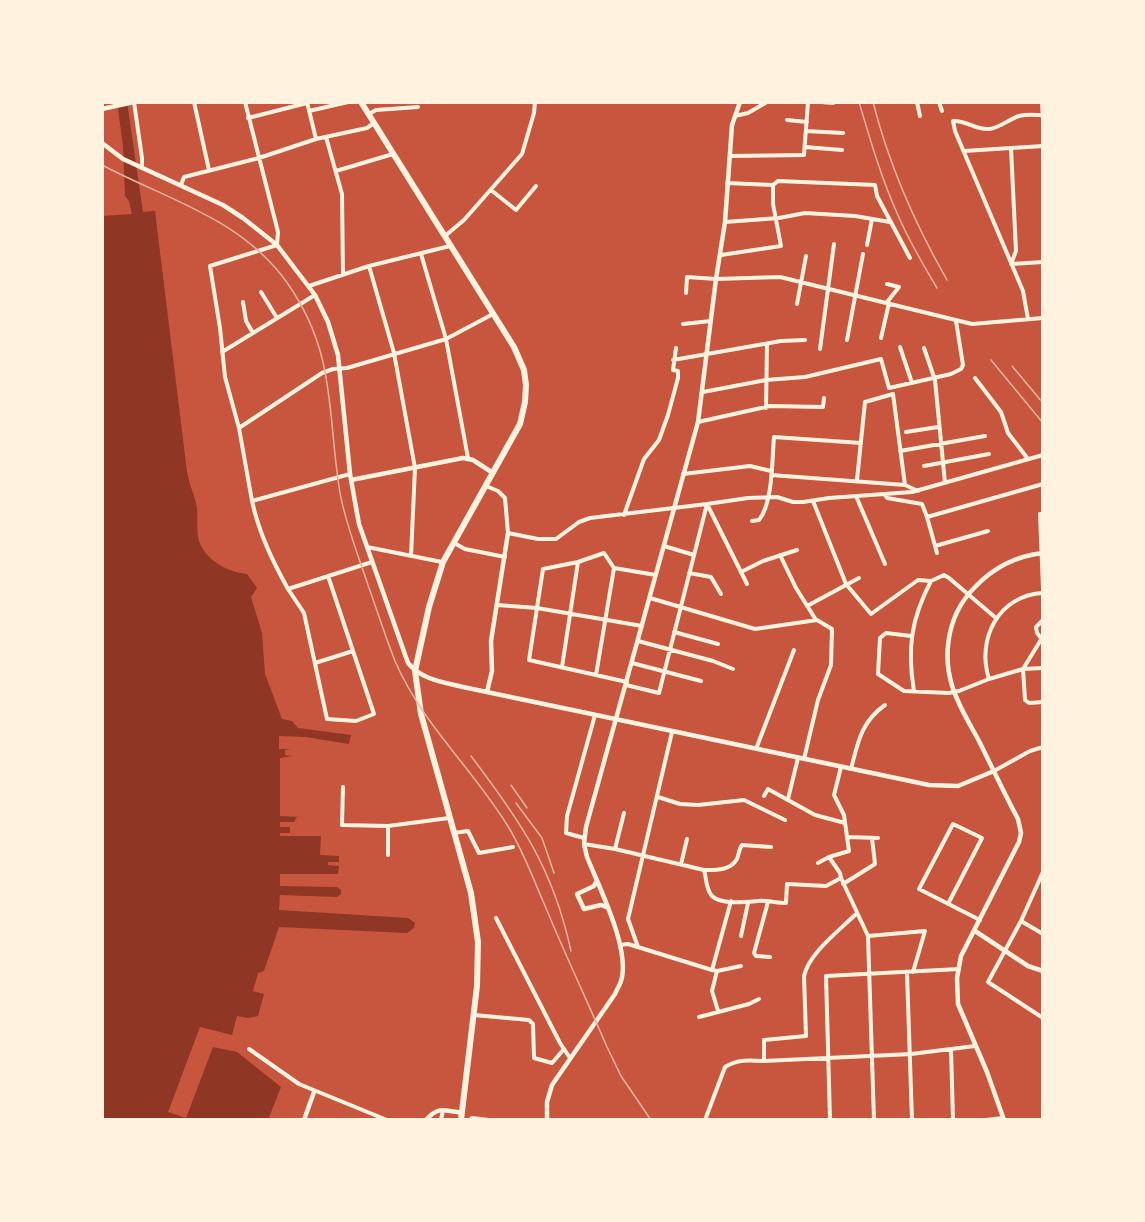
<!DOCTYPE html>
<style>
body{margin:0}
#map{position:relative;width:1145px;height:1222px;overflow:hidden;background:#c8553d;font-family:"Asap Condensed",sans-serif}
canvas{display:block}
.frame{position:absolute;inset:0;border:104px solid #fff3e0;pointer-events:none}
</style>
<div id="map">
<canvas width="1145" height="1222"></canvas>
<div class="frame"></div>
</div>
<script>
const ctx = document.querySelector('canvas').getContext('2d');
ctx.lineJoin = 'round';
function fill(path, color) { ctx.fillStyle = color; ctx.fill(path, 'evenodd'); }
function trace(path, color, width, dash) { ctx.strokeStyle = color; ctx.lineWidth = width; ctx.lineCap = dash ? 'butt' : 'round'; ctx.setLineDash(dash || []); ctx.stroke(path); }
fill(new Path2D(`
 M117 102H127L143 212 155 211 187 472C189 484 195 496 197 508 198 519 196 530 199 541 206 561 228 572 247 574L257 588 251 597 262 633 265 674 282 719 292 721 298 728 351 735 349 744 306 737 279 736V749H292L285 750V755L292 756 280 758V816L301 817H297L294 822H280V827H290V833H280V836H321L320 855 339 856V862H328V865L339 866 338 874H280V886L337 887 341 890V894L337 897 280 895 279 910 408 918 415 923 414 928 407 933 279 927 264 971 258 973 253 991 264 994 258 1016 248 1018 237 1016 232 1035 200 1027 168 1112 186 1118 213 1047 237 1052 281 1087 268 1120H102V216L132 214 129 201 125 196 123 146Z`), '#8f3625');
trace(new Path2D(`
 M134 102 142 158V168
 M194 102 209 170
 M245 102 278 232 277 245 210 266 220 328 225 377 239 428 252 501 350 474
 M307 102 316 139
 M821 102 833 103
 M917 102 920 116
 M939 102 942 111
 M1042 102 1043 120
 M309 111 348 102
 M369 114 376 110 418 107
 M735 116 748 113 767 102
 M248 118 307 103
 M787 120 807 122
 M806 131 843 133
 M326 137 342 194 343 274
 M805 147 842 150
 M1011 148 1016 251 1011 264 1043 262
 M964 151 1043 146
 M730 156 804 155 808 102
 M336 171 393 154
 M727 183 773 185 778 181 875 185 877 196 910 258
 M181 185 184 177 259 158 316 139 367 128 374 123
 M491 190 516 210 536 186
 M725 222 779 218 805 213 855 216 890 222
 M445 236 464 220 522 154 534 113 535 102
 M867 245 872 219
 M421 254 446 339 468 458
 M721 255 781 246 773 204V185
 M369 266 394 353 415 468 411 556
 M887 284 899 287 887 302
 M309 286 369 266 450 246
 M261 292 277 318
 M686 293 687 277 716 279 780 277 972 324 1043 318
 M243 302 246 321 253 333
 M797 304 806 256
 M1028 319 1023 291 955 131 953 121C966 120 975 130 989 129 1000 128 1009 119 1019 116 1026 114 1035 115 1043 115
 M683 324 711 321
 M881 338 889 303
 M847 340 863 254
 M900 347 912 383
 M924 348 935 380 945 483
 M820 349 834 244
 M222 352 315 295
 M673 360 781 341 805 340
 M975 378 1001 412 1008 433 1028 459
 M703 392 766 380 805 377 881 359 889 388 951 374 961 369 963 365 956 321
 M766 408 767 344
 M698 422 770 406 823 407 824 398
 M239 428 322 373 333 369 347 368 446 339 493 314
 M906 432 938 427
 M900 451 985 436
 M924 466 989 454
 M683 474 750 466 771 471
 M771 475 905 485 918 491
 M857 480 865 402 893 394 905 485
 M486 486 498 491 505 498 508 533 538 539H556L579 522 590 518 707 504 747 584
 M885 495 887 498 922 504 927 517
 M856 496 885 564
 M252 501C259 533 272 560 288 589L372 562
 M813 501 846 584 871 614 918 580 931 581
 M1043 514H1040L1043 588
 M624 515 644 459 659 440 668 415 678 378V371L673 370 676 348
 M752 521 759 520C773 503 772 459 774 437L861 443
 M454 543 465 549 505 557
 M664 546 694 555
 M935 546 988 531
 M367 547 442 562
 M937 553 927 517 1043 484
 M780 555 796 588 816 620
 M741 572 763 561 797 550
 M689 573 711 577 721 594
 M288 589 304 613 327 719 356 721 374 714 328 576
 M650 598 755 629 817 620 832 629 831 665 818 700 804 759
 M497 605 537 608 642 626
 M807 606 859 578
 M674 632 718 644
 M911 636 886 633 880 638 878 674 904 691 949 693 959 691 989 679 1023 669 1043 668
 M1041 638 1037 633 1036 627 1043 620
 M1042 638 1023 669 1025 700 1029 703 1043 702
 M638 641 713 661 733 669
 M315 663 353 651
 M632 663 701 681
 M562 667 578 562
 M596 675 614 568
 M989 679C976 639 999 595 1043 593
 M627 682 529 660 543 569 578 562 604 553 614 568 656 575
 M626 685 659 693 707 504 748 498 777 497 793 502H803L829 498 912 492 1043 455
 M914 691C907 649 911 619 931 581L944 575 949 578 996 618
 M756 749 794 650
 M851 769C858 742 861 722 885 705
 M994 771 1030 751 1043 747
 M343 787 342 825 388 826 449 818
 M764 796 768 789 815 815 845 823
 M658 797 680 804 698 805 744 800 785 820
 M788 799 798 758
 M388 826V855
 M454 833 468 831 479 853 513 847
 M847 837 878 838
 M584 838 566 833 567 816 595 715
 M584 844 615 849 704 870C707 879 705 888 712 896 721 905 746 902 758 901 767 900 777 903 786 903L787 884 826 886 841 878 868 936 874 1120
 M615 849 624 813
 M829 857 849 851 844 815 834 795 841 767
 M818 863 829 857 840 873 841 878
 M681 864 687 839
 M704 870C715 870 730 871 737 859 739 854 739 849 742 845L771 847
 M1043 872 1021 921 988 982 1043 1018
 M843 884 875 864 872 838
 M768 902 754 953 756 956 770 957
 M948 904 982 838 953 824 919 889 976 918 980 920
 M496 918 560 1043 570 1058
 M1021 921 1043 934
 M741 936 748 903
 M868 936 925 931 913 972
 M620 945 628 944 712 970 731 901
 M638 947 628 919 672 732
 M712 970 717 971 712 991 718 1011
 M717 971 741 966
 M907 973 912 1120
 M474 1015 529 1020 533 1024 534 1058 552 1063 564 1049
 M699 1017 749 1004 759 999
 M249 1049 299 1084 387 1120
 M951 1049 953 1120
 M764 1061V1040L806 1036 804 976C809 953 840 930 857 913
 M441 1120 443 1110
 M470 1120 472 1118 489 1120
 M705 1120 725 1067C737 1059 750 1060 764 1061L911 1054 975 1046
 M830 1120 826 976 959 969
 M986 1120 1003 1118`), '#fff3e0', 4);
trace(new Path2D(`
 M102 109 134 102
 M102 143 123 159 223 205 243 218 277 245 315 295 328 322 338 355 350 474 359 524 408 663C422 680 443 682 463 687L929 785 958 786 994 771
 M351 480 463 458 473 460 493 473
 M487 692 492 671 491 641 508 533
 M596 882 594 886 577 894 584 909 601 905 606 907
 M975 931 1028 966 1043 971
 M304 1120 314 1092
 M426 1120C438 1106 445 1110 462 1113
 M547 1120V1102L552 1085 615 994C617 989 620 985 621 981 631 950 599 887 587 857L584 844 586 827 698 422 716 279 725 222 732 125 740 102
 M1004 1120 987 1072 958 1004 957 978 961 956 1019 842 1021 833 1018 819C1004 793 992 767 979 741 972 728 964 715 958 701 940 663 945 617 975 587 994 567 1016 556 1043 553`), '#fff3e0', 4.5);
trace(new Path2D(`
 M361 102 514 347 524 370 526 385 525 402 520 424 443 562 429 607 415 671 421 714 471 893 478 942 477 986 461 1120`), '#fff3e0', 6);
trace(new Path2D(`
 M859 102C870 139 881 177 897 213 908 239 922 263 937 288
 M873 102C889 165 915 224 947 280
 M102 165C168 200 243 219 288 284 337 354 327 415 340 493 346 525 358 555 368 585 377 610 385 636 395 661 422 724 474 770 509 828 523 851 532 876 543 901 563 950 586 998 607 1047L621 1076 651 1120
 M991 360 1043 423
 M1012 366 1043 403
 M471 756C521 822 553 868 571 951
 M511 785 527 808
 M516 803 542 838 554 873`), '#e9b49f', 1.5);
</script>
